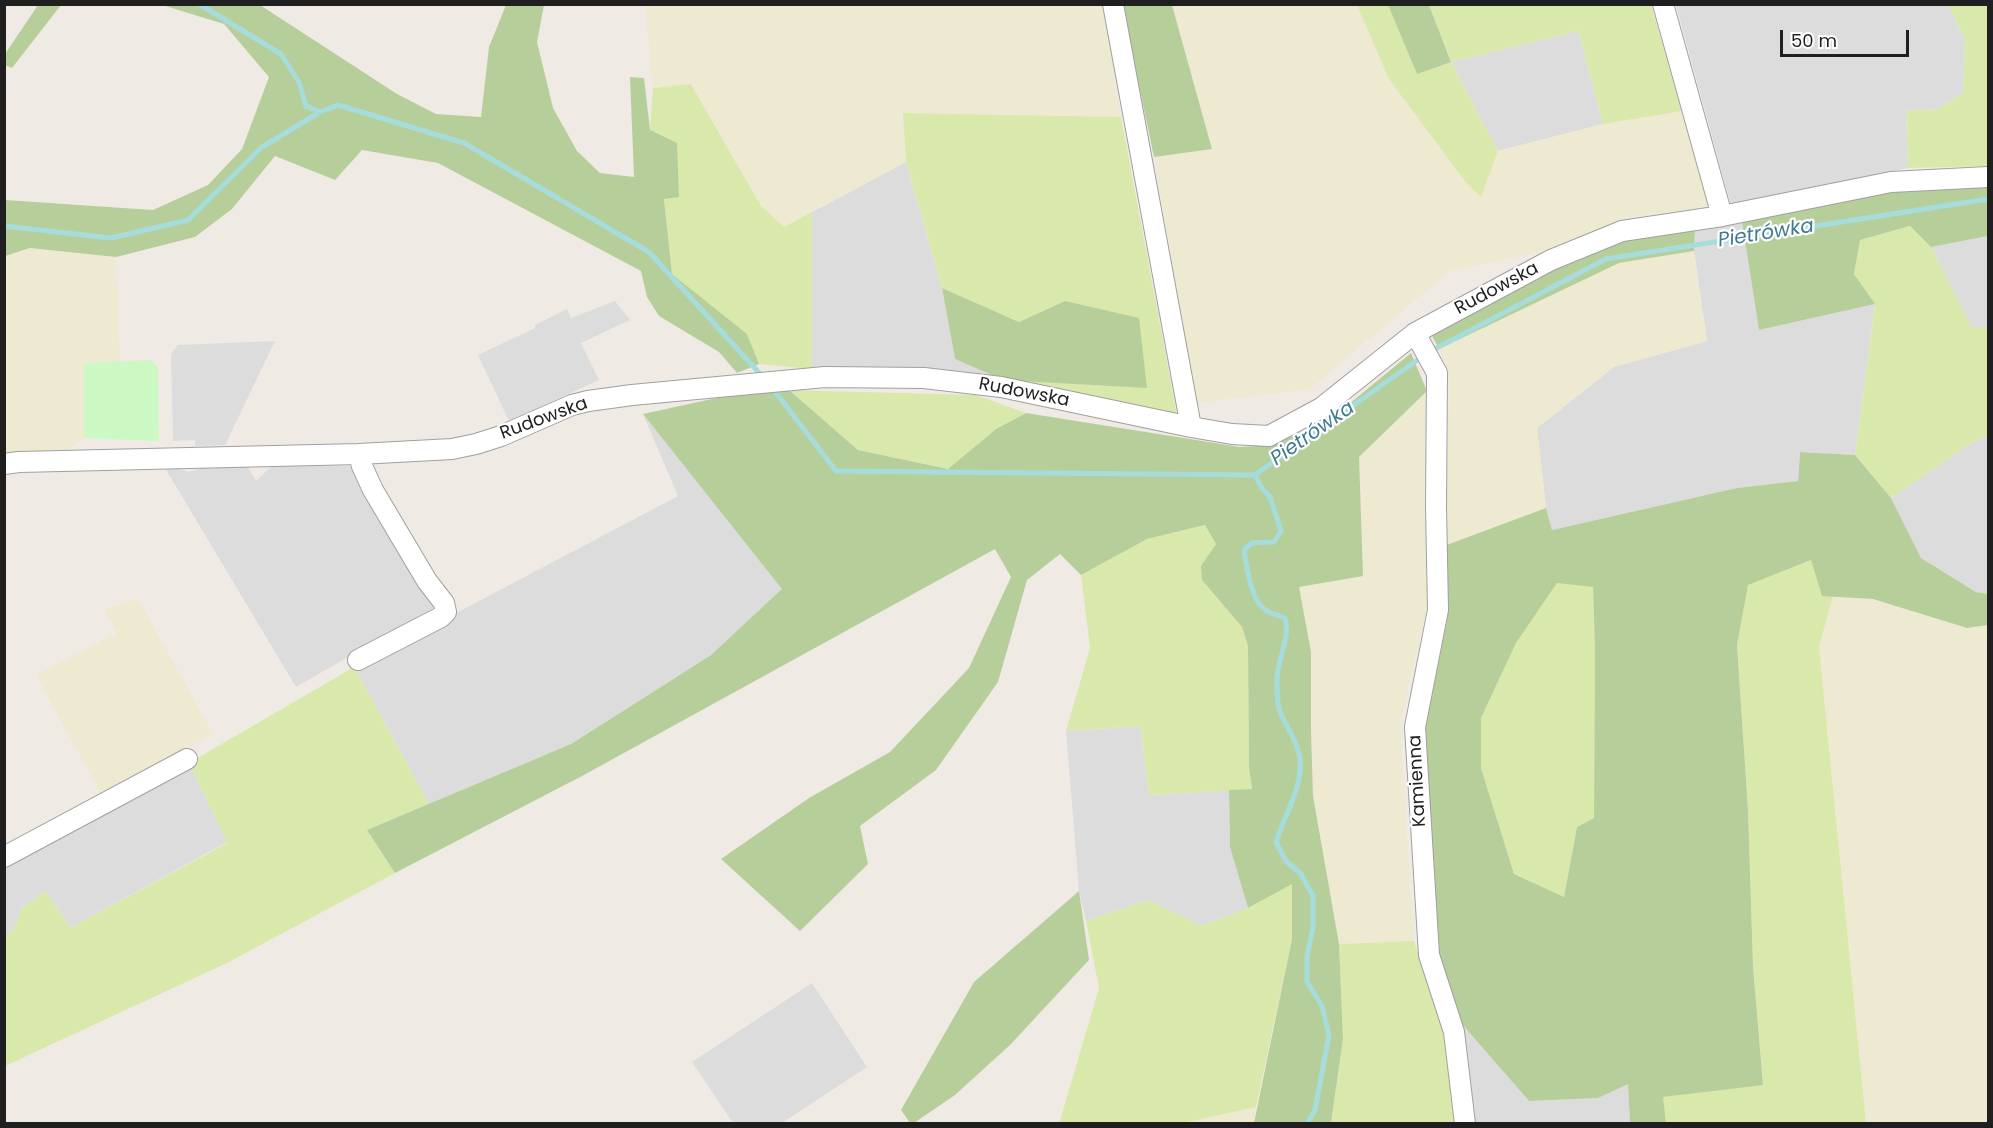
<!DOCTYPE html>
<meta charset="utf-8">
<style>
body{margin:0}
#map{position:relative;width:1993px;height:1128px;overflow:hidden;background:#f0eae5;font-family:Poppins,sans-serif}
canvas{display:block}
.frame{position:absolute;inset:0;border:6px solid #1f1f1f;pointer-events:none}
.scale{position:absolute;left:1780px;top:30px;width:129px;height:27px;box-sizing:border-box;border:3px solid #1f1f1f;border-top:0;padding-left:8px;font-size:18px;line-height:21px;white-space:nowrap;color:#1f1f1f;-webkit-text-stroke:4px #fff;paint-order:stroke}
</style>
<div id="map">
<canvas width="1993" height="1128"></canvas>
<div class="frame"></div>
<div class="scale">50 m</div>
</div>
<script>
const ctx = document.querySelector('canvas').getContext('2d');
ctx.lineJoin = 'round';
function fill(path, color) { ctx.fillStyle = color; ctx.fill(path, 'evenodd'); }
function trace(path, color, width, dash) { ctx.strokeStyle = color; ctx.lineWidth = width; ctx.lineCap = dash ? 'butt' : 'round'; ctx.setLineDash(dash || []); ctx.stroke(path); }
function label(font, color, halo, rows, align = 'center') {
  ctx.font = font + ' Poppins,sans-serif'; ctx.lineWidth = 4.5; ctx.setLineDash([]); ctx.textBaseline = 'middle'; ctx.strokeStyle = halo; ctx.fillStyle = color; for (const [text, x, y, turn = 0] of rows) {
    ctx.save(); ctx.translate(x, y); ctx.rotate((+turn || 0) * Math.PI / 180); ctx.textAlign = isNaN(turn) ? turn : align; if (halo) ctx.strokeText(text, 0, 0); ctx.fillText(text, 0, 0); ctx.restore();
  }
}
fill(new Path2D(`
 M1676 5H1949L1965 41 1963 93 1938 109 1906 111 1908 168 1731 205Z
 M1578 31 1603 124 1498 151 1451 62Z
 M906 162 942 288 955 359 1003 380 812 369V212Z
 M1742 222 1759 330 1875 304 1855 455 1800 452 1798 481 1737 488 1552 530 1546 508 1537 428 1614 367 1707 341 1694 251 1695 230Z
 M1988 236V327L1972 329 1931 247Z
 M615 301 630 320 581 343 599 380 509 421 478 355 535 328V325L567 309 571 318Z
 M275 341 225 445 195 446V440L173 441 171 354 178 345Z
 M643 414 783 589 711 655 571 744 429 804 354 667 678 496Z
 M1988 436V594L1976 592 1921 558 1891 498 1974 441Z
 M272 466H350L435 607 296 687 165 468H178L188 472 206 467H248L256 481Z
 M1140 726 1149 795 1229 790 1230 847 1248 908 1201 926 1148 900 1086 921 1079 891 1066 731Z
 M189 763 227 842 70 928 46 891 22 908 13 930 5 935V861Z
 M812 983 867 1067 782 1123H733L692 1062Z
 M1461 1023 1529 1101 1598 1098 1628 1083 1630 1123H1474Z`), '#dddcdc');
fill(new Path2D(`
 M645 5H1103L1121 117 903 113 906 162 784 227 761 206 692 84 653 88Z
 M1172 5H1357L1389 79 1467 184 1480 196 1498 151 1603 124 1682 111 1711 206 1624 218 1540 252 1450 271 1310 389 1196 403 1154 157 1212 148Z
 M30 248 116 257 120 361 84 363V438L63 453 5 455 4 256Z
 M1694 251 1707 341 1613 367 1537 428 1546 508 1444 546 1450 378 1439 349 1619 263Z
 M1427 391V607L1400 726 1414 941 1339 944 1313 796 1311 731 1299 587 1362 575 1359 457Z
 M1833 596 1873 599 1967 628 1988 625V1123H1866L1819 647Z
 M138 599 213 734 102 796 36 675 117 633 104 609Z
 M1256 1107 1254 1123H1183Z`), '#eee9d1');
fill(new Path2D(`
 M1357 5H1388L1417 74 1451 61 1429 5H1651L1682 111 1603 124 1578 31 1451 62 1498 151 1481 197 1467 184 1389 79Z
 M1949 5H1988V166L1908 168 1906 111 1938 109 1963 93 1965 41Z
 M691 84 761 206 784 227 812 212V369L759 364 747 334 672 274 664 198 650 130 653 88Z
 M903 113 1121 117 1177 415 1003 380 1065 301 1019 322 942 288 906 162Z
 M1910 226 1931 247 1972 328 1988 327V436L1974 441 1891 498 1855 455 1875 305 1854 274 1860 240Z
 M789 390 976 395 1026 413 996 429 948 469 858 450Z
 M1205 525 1216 544 1202 566V580L1242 627 1248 646 1249 768 1252 789 1149 795 1140 726 1066 731 1090 648 1081 575 1147 539Z
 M1812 560 1822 595 1833 596 1819 647 1866 1123H1666L1662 1097 1763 1084 1753 966 1748 810 1737 644 1748 584Z
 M1557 583 1593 586 1595 650 1594 818 1577 827 1564 897 1514 874 1481 768V718L1516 643Z
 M354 667 429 804 367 830 395 873 227 963 5 1066V935L13 930 22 908 46 891 70 928 227 843 189 763Z
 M1292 883V939L1256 1107 1183 1123 1059 1124 1099 988 1086 921 1148 900 1201 926 1248 908Z
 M1414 941 1445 1032 1456 1123 1331 1124 1343 1039 1339 944Z`), '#d9e9ac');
fill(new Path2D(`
 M38 5H61L12 68 5 65V54Z
 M162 5H260L397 94 436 114 481 117 489 47 506 5H544L537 42 553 108 577 151 600 173 634 177 630 77 644 78 650 130 677 143 679 197 664 199 672 274 747 334 759 364 737 373 719 352 659 316 647 297 641 271 438 163 362 150 335 180 275 156 232 209 195 237 116 257 30 248 5 256V200L153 210 208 185 242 149 269 77 224 24Z
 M1122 5H1172L1212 149 1154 157Z
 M1388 5H1429L1451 62 1417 74Z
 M1988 187V236L1931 247 1910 226 1860 240 1854 274 1875 304 1759 330 1742 222 1893 192Z
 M1695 230 1694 251 1619 263 1439 349 1431 334 1553 268 1621 241Z
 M942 288 1019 322 1065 301 1139 318 1147 388 1003 380 955 359Z
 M1411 353 1427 391 1359 457 1363 576 1299 587 1311 652V731L1313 796 1339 944 1343 1039 1331 1123H1254L1292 939V884L1248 908 1230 847 1229 790 1252 789 1249 768 1248 646 1242 627 1202 580 1201 566 1216 544 1205 525 1147 539 1081 575 1060 554 1027 580 998 682 936 770 860 826 868 864 800 931 721 859 809 798 890 752 969 668 1011 577 995 549 582 776 395 873 367 830 571 744 711 655 782 589 643 414 721 397 789 390 858 450 948 469 996 429 1026 413 1240 447 1272 445 1300 433 1337 414Z
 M1800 452 1855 455 1891 498 1921 558 1976 592 1988 594V625L1967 628 1873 599 1822 596 1811 560 1748 585 1737 645 1748 810 1753 966 1763 1085 1663 1097 1666 1123H1630L1628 1084 1598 1098 1529 1101 1461 1023 1439 953 1424 730 1447 620 1444 546 1546 508 1552 530 1737 488 1798 481ZM1557 583 1593 587 1595 650 1594 818 1577 827 1564 897 1514 874 1481 768V718L1516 643Z
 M1079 891 1089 960 1010 1045 955 1095 914 1123H910L901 1110 974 982Z`), '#b6cf9a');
fill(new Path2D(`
 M150 360 158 367 159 441 84 438V363Z`), '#ccf9c3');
trace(new Path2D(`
 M199 4 281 54 299 82 306 106 320 112
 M4 226 111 238 188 220 262 147 320 112 338 105 464 143 649 252 762 376
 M1431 351 1606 259 1988 199
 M773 389 836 471 1255 475
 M1255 475 1423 356
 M1255 475 1261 487 1270 497 1281 531 1274 542 1252 543 1244 550C1246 565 1251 598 1263 608 1268 613 1278 615 1285 618 1291 638 1277 660 1277 680 1277 689 1277 700 1279 708 1284 725 1298 740 1300 759 1303 787 1284 816 1276 842L1286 861 1301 874 1313 896V928L1307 956V982L1322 1006 1329 1035 1315 1110 1307 1124`), '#a6dddc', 5);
const minor = new Path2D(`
 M1113 4 1191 427
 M1663 4 1722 216
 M1415 333 1437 373 1436 507 1438 610 1415 727 1429 955 1454 1032 1465 1124
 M4 464 19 462 359 454 452 449 476 444 501 436 572 405 588 401 632 395 825 377 924 378 1001 387 1191 427 1232 434 1269 436 1321 408 1415 333 1551 260 1622 231 1722 216 1891 182 1988 177
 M358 660 441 617 446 612 444 603 427 581 373 490 362 466 359 454
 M4 857 187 759`);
trace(minor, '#a0a0a0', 22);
trace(minor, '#fff', 20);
label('18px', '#1f1f1f', '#fff', [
 ["Rudowska",1497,289,-28],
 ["Rudowska",1024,393,11],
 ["Rudowska",544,419,-20],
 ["Kamienna",1418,781,-93]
]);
label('italic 20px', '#407b8f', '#fff', [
 ["Pietrówka",1766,234,-9],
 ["Pietrówka",1313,434,-35]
]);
</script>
